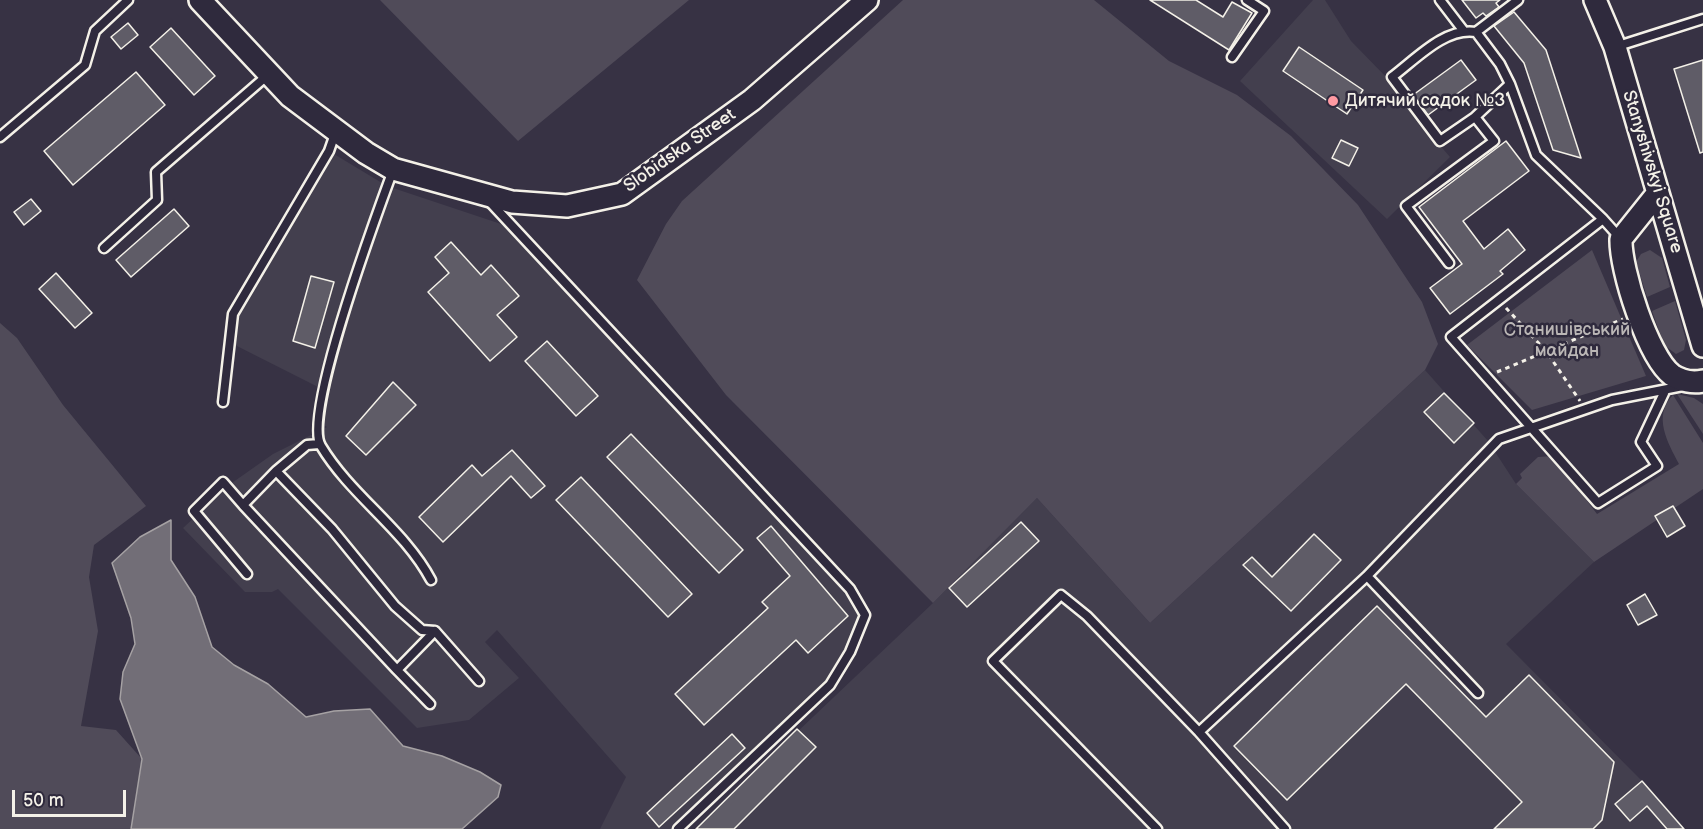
<!DOCTYPE html>
<meta charset="utf-8">
<style>
body{margin:0}
#map{position:relative;width:1703px;height:829px;overflow:hidden;background:#373244;font-family:"Balsamiq Sans",sans-serif}
canvas{display:block}
.scale{position:absolute;left:12px;top:790px;width:114px;height:27px;box-sizing:border-box;border:3px solid #f4f1e8;border-top:0;padding-left:8px;font-size:18px;line-height:21px;white-space:nowrap;color:#f4f1e8;-webkit-text-stroke:4px #2f2a3d;paint-order:stroke}
</style>
<div id="map">
<canvas width="1703" height="829"></canvas>
<div class="scale">50 m</div>
</div>
<script>
const ctx = document.querySelector('canvas').getContext('2d');
ctx.lineJoin = 'round';
function fill(path, color) { ctx.fillStyle = color; ctx.fill(path, 'evenodd'); }
function trace(path, color, width, dash) { ctx.strokeStyle = color; ctx.lineWidth = width; ctx.lineCap = dash ? 'butt' : 'round'; ctx.setLineDash(dash || []); ctx.stroke(path); }
function label(font, color, halo, rows, align = 'center') {
  ctx.font = font + ' "Balsamiq Sans",sans-serif'; ctx.lineWidth = 5; ctx.setLineDash([]); ctx.textBaseline = 'middle'; ctx.strokeStyle = halo; ctx.fillStyle = color; for (const [text, x, y, turn = 0] of rows) {
    ctx.save(); ctx.translate(x, y); ctx.rotate((+turn || 0) * Math.PI / 180); ctx.textAlign = isNaN(turn) ? turn : align; if (halo) ctx.strokeText(text, 0, 0); ctx.fillText(text, 0, 0); ctx.restore();
  }
}
fill(new Path2D(`
 M1313 0H1325L1351 41 1390 81 1419 121 1450 157 1387 219 1240 81Z
 M329 151 387 186 513 228 850 589 865 615 830 685 678 829H600L626 777 497 630 485 642 519 678 469 720 417 728 278 589 272 592H245L183 528 229 485 273 454 327 427 318 422 324 390 229 342 233 314Z
 M1425 370 1488 441 1516 484 1594 562 1506 644 1642 781 1684 829H695L933 603 1037 498 1150 623Z`), '#433f4e');
fill(new Path2D(`
 M380 0H689L518 141Z
 M903 0H1094L1169 61 1237 95 1291 136 1358 205 1422 302 1438 344 1425 370 1150 623 1037 498 933 603 726 395 637 280 666 224 682 201Z
 M1592 250 1646 376 1532 410 1467 345Z
 M1650 250 1662 258 1670 287 1647 297 1636 262 1641 254Z
 M1675 301 1686 340 1684 350 1676 354 1664 345 1652 311Z
 M0 323 17 338 63 405 146 506 94 545 89 577 98 631 81 726 116 730 142 759 131 829H0Z
 M1677 394 1694 398 1703 404V434Z
 M1673 395 1703 443V489L1594 562 1516 484 1522 478 1520 474 1538 457 1553 456 1597 514 1679 464C1668 443 1652 416 1673 395Z`), '#504b59');
const water = new Path2D(`
 M171 520V560L195 597 212 647 234 665 268 684 306 717 334 711 370 709 403 746 442 756 480 772 501 785 498 797 462 829H131L142 759 120 699 123 672 135 644 131 618 112 563 140 537Z`);
fill(water, '#726e77');
trace(water, '#a6a2a4', 1.5);
const building = new Path2D(`
 M1150 0H1196L1223 17 1232 2 1252 13 1229 50Z
 M1462 0H1500L1496 3 1499 7 1486 16 1483 13 1476 18Z
 M1514 12 1546 50 1581 158 1553 150 1524 63 1494 26Z
 M128 23 138 35 121 49 111 37Z
 M171 28 215 76 194 95 150 47Z
 M1299 47 1363 90 1347 114 1283 71Z
 M1461 60 1476 80 1428 115 1413 95Z
 M1703 60V152L1700 153 1674 69Z
 M136 72 165 105 73 185 44 151Z
 M1341 140 1358 148 1349 166 1332 158Z
 M1506 141 1529 171 1463 221 1484 249 1508 229 1525 250 1500 271 1503 274 1450 314 1430 288 1462 264 1419 207Z
 M31 199 41 211 24 225 14 212Z
 M174 209 189 226 131 277 116 260Z
 M451 242 481 275 491 265 519 296 497 315 517 337 490 361 428 292 449 273 435 257Z
 M56 273 92 313 75 328 39 289Z
 M311 276 334 282 315 348 293 341Z
 M547 341 598 396 576 416 525 361Z
 M393 382 416 405 366 455 346 436Z
 M1444 393 1474 423 1454 443 1424 412Z
 M631 434 743 550 719 573 607 457Z
 M512 450 545 486 531 498 511 476 443 542 419 517 472 465 482 476Z
 M581 477 692 594 668 617 556 500Z
 M1673 506 1685 526 1667 537 1655 516Z
 M1021 522 1039 541 967 607 949 588Z
 M771 526 848 616 808 653 796 640 704 725 675 694 768 608 762 602 790 576 757 538Z
 M1314 534 1341 560 1291 611 1243 565 1252 557 1272 577Z
 M1645 594 1657 615 1638 625 1627 605Z
 M1377 606 1486 717 1529 675 1614 762 1602 820 1593 829H1494L1522 802 1406 684 1287 800 1234 746Z
 M797 729 816 747 734 829H696Z
 M732 734 745 748 659 827 647 813Z
 M1642 781 1684 829H1667L1647 806 1630 821 1615 804Z`);
fill(building, '#5f5c67');
trace(building, '#f4f1e8', 1.5);
const service = new Path2D(`
 M1440 0 1463 30
 M1476 32 1518 0
 M1615 47 1703 19
 M1232 57 1264 11 1247 0
 M1475 117 1440 141 1392 77C1416 59 1445 27 1476 32L1500 64 1510 84
 M0 137 85 65 95 31 128 0
 M393 170C378 211 302 415 321 446 351 496 404 529 431 580
 M489 201 850 589 865 615 850 652 830 685 678 829
 M1603 219 1621 239
 M104 248 157 200 156 172 269 74
 M1449 263 1406 206 1494 141 1475 117 1510 84 1536 155 1603 219 1451 337 1598 503 1657 466 1641 442 1665 391
 M223 402 233 314 329 151 336 131
 M319 444 307 445 276 471 332 529 395 606 422 630 435 631 479 681
 M276 471 243 505 397 670
 M243 505 223 482 194 511 247 574
 M1478 693 1367 576 1499 439 1612 400 1683 386
 M430 704 397 670 435 631
 M1199 732 1285 829
 M1157 829 993 661 1061 595 1087 616 1199 732 1367 576`);
const tertiary = new Path2D(`
 M200 0 290 96 366 153 393 169 512 202 567 206 622 194 752 100 867 0
 M1595 0 1615 47 1703 346
 M1657 194 1621 239C1620 269 1648 357 1672 375 1681 381 1693 383 1703 381`);
trace(service, '#f4f1e8', 13);
trace(tertiary, '#f4f1e8', 26);
trace(new Path2D(`
 M1506 308 1546 351 1580 401
 M1497 372 1623 319`), '#f4f1e8', 3, [4.5, 4.5]);
trace(service, '#2f2a3d', 8);
trace(tertiary, '#2f2a3d', 21);
for (const [x, y, r, color] of [
 [1333,101,6,"#ff9aa2"]
]) { const dot = new Path2D(); dot.arc(x, y, r, 0, 2 * Math.PI); ctx.fillStyle = color; ctx.fill(dot); trace(dot, '#2f2a3d', 2); }
label('18px', '#f4f1e8', '#2f2a3d', [
 ["Дитячий садок №3",1345,101]
], 'left');
label('18px', '#f4f1e8', '#2f2a3d', [
 ["Slobidska Street",680,151,-35],
 ["Stanyshivskyi Square",1652,172,73]
]);
label('18px', '#bbb7b6', '#2f2a3d', [
 ["Станишівський",1567,330],
 ["майдан",1567,351]
]);
</script>
